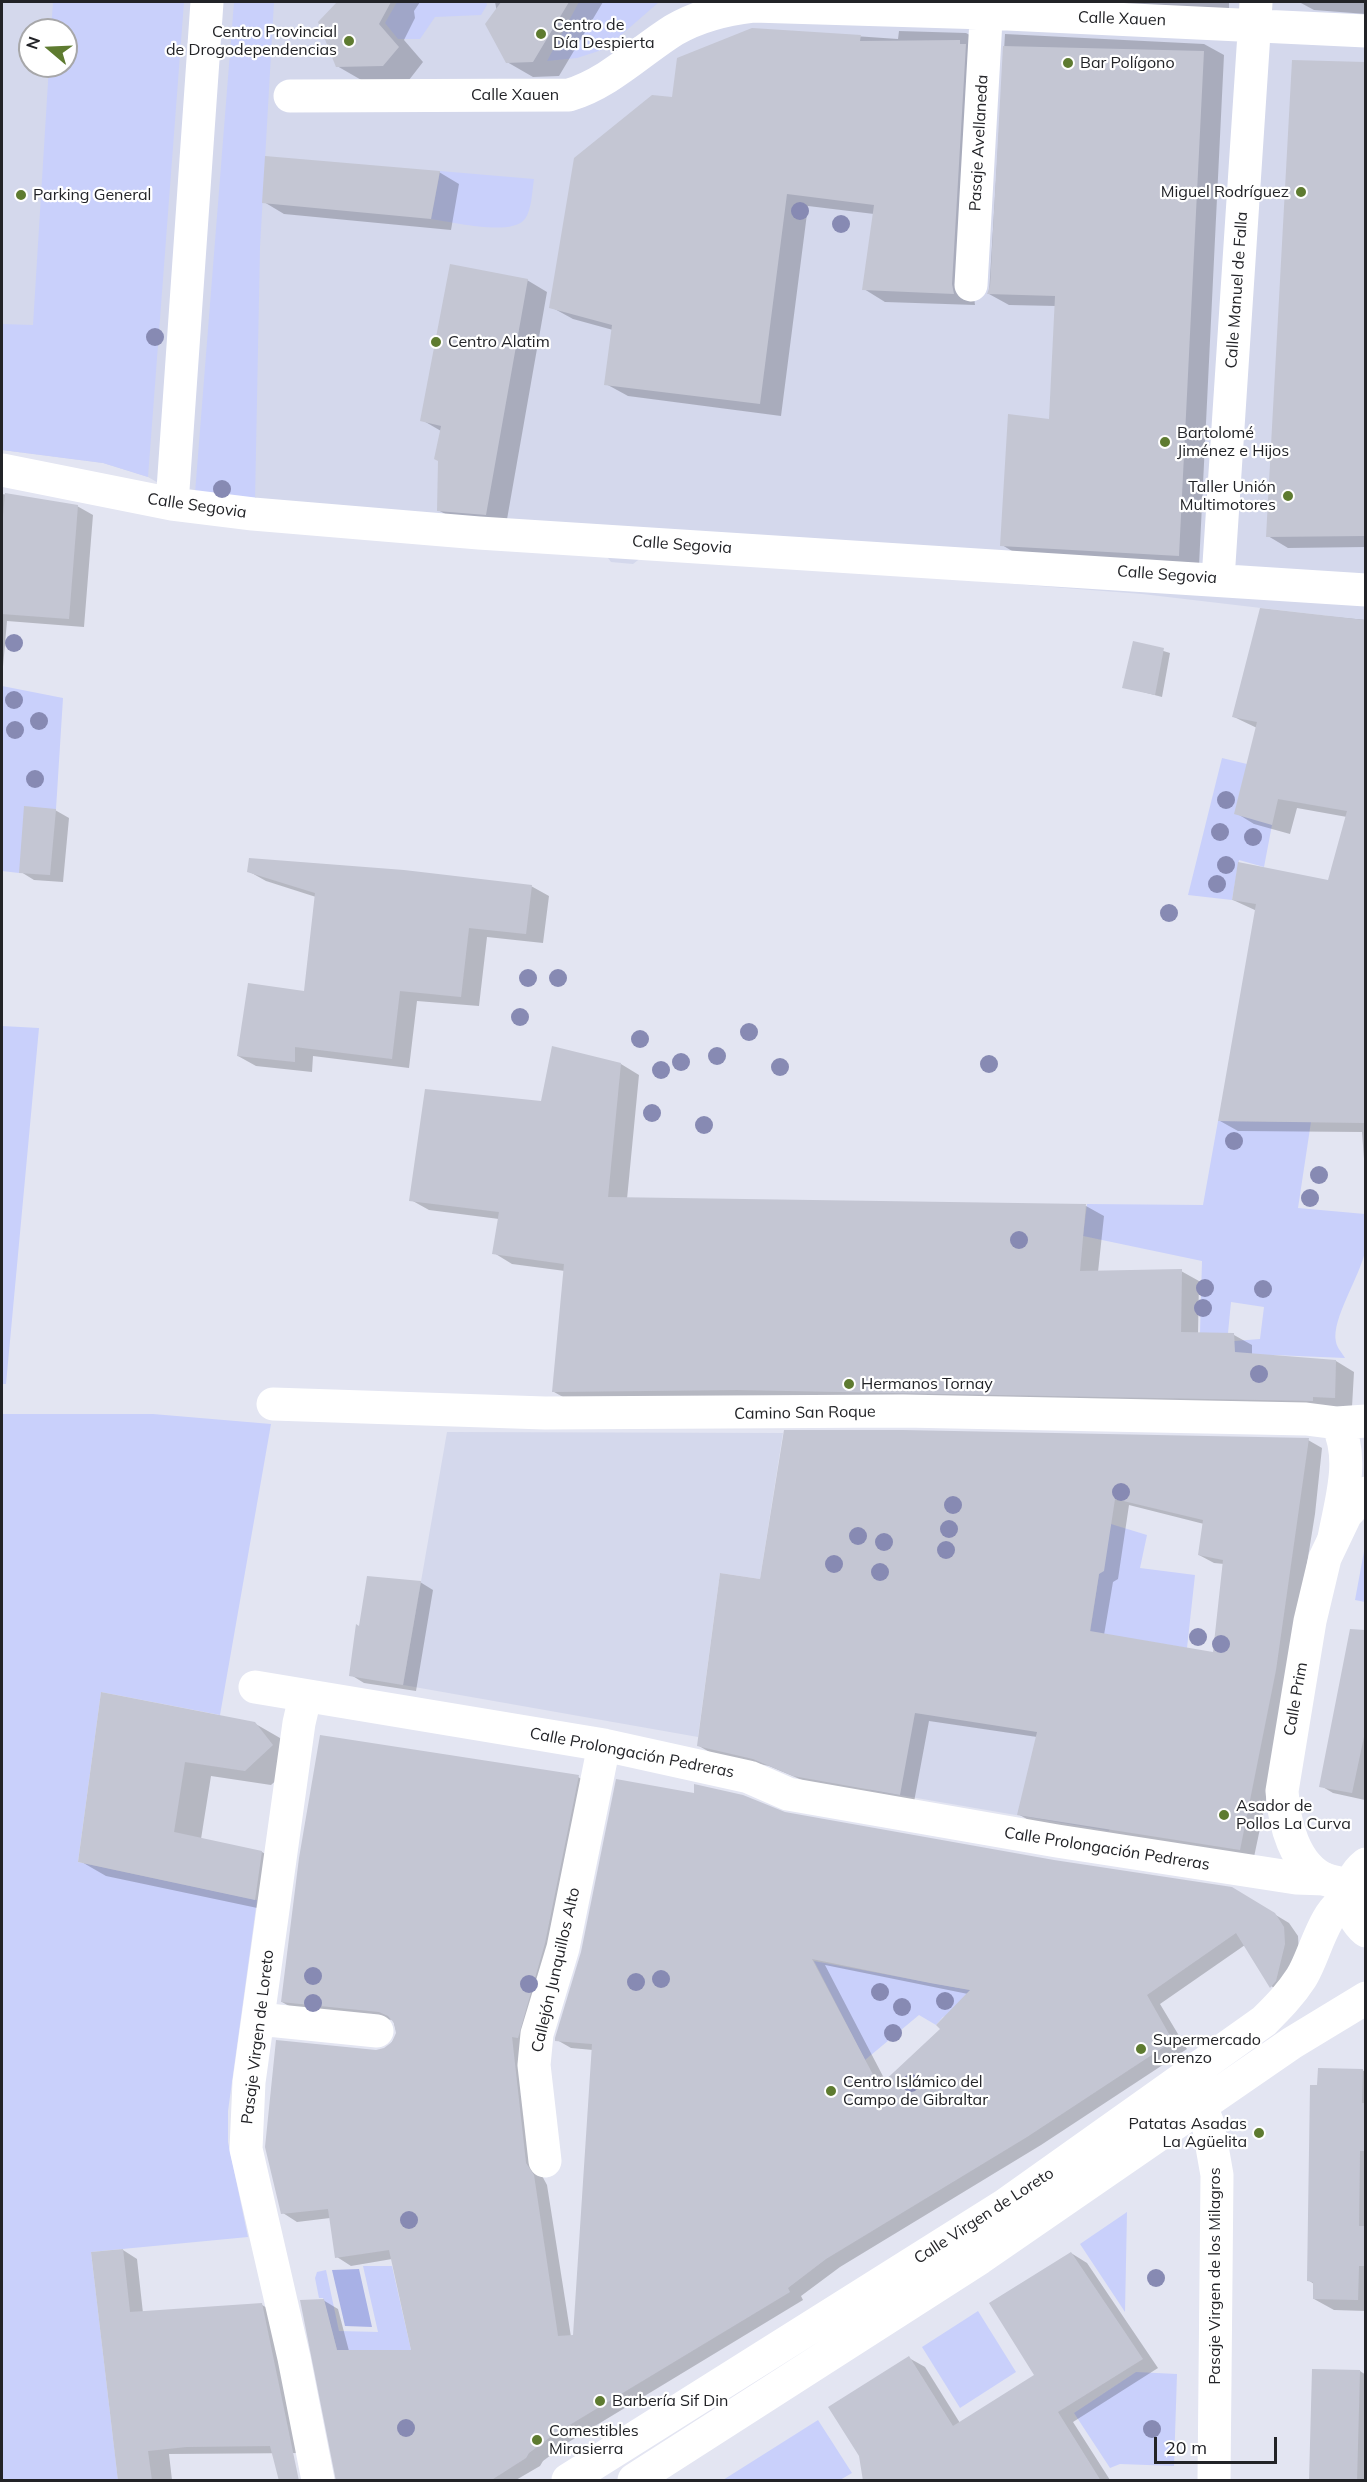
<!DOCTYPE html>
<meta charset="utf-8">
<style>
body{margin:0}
#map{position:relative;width:1367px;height:2482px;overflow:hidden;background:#e3e5f2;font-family:Mulish,sans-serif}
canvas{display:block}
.frame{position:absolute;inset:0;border:3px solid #222327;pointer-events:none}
.north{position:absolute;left:18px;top:18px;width:60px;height:60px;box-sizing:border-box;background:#fff;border:2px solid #a7a7a9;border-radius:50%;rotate:289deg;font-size:16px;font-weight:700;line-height:24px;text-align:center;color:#222327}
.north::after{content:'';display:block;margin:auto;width:21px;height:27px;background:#5e7b30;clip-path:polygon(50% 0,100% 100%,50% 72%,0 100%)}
.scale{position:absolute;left:1154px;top:2437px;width:123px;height:27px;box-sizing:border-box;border:3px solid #222327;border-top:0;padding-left:8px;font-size:18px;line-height:21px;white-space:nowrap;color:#222327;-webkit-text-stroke:4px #fff;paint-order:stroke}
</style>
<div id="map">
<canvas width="1367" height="2482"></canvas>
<div class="frame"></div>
<div class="north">N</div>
<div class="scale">20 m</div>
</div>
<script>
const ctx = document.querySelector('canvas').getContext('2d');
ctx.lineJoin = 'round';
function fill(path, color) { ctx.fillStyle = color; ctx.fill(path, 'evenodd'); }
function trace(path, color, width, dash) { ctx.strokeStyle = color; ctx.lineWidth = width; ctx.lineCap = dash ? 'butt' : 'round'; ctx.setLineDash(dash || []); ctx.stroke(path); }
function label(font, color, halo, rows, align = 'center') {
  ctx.font = font + ' Mulish,sans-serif'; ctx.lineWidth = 4.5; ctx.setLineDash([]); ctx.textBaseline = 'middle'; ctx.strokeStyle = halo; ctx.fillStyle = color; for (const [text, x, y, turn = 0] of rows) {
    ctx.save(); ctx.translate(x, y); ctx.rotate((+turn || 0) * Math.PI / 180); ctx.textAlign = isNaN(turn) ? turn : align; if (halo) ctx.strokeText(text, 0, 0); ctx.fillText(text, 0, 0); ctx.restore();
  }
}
fill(new Path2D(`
 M2 2H1365L1366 712 1350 767 1329 616 1142 594 885 574 642 557 633 564 611 562 605 554 174 492 148 477 103 463 2 450ZM30 30H66V66H30Z
 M447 1432 783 1433 760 1579 720 1573 698 1737 403 1685Z
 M901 1602 1157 1643 1109 1831 870 1790Z`), '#d4d8ec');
fill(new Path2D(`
 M53 2H184L148 477 103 463 2 450V324L33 325 49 66H66V30H51Z
 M234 2H274L260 247 255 501 195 493Z
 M397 2H486L487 5 481 15 435 17 420 39H398L385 23Z
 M579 2H659L605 49 577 58 547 61Z
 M440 171 534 179C532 191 532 211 524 220 510 236 452 222 431 219Z
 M2 686 63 698 56 809 19 873 2 871Z
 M1222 758 1247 764 1272 825 1264 867 1239 860 1232 900 1188 895Z
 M2 1026 39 1028 6 1384H2Z
 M1218 1121 1311 1122 1298 1208 1365 1214C1365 1226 1367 1239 1365 1251 1361 1275 1331 1319 1336 1342 1337 1348 1343 1354 1345 1358L1274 1355 1234 1393V1341L1260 1339 1264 1307 1231 1302 1228 1333H1200L1202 1261 1083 1236 1087 1204 1203 1205Z
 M2 1414H153L271 1424 220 1715 101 1692 78 1862 257 1900 228 2111V2142L248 2237 91 2252 118 2480H2Z
 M1111 1524 1147 1535 1140 1568 1195 1575 1187 1648 1090 1632 1099 1574Z
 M1365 1546V1602L1355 1600Z
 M814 1961 1013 1998 943 2017 936 2025 919 2015 865 2060Z
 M1127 2212 1125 2312 1080 2244Z
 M363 2266H392L411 2350H337L323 2298H319L315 2278 317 2272 326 2270 339 2331 378 2332Z
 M978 2311 1016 2372 960 2408 922 2347Z
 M1136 2372 1177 2374 1174 2466 1120 2464 1110 2468 1074 2413Z
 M818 2420 852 2473 840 2480H723Z`), '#c9d0fb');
fill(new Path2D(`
 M359 2269 372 2327 345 2326 332 2270Z`), '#a8b1e6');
fill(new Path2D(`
 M339 2H420L414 11 415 18 404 40 423 62 409 80 363 81 337 66 320 22Z
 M495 2H603L559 76 533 77 507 62Z
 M1018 2H1229V13Z
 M1299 2H1366V14L1314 10Z
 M753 29 898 39 899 31 966 33 988 45 974 297 975 305 885 302 864 289 874 214 808 206 781 416 628 396 606 384 613 330 573 319 551 307 673 98Z
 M1005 34 1204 44 1224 55 1199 566 1022 557 1002 545 1050 420 1056 306 1009 305 989 294Z
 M1293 62 1366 64V547L1288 548 1268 536Z
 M439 172 459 184 451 230 284 214 264 202Z
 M527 280 547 292 506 525 458 521 438 510 441 431 422 420Z
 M2 494 77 506 93 515 84 627 7 621 2 678Z
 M1261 610 1366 620V1186L1362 1132 1238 1131 1220 1121 1257 911 1233 900 1329 882 1347 817 1297 808 1290 834 1254 824 1236 813 1257 728 1234 717Z
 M1134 642 1170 653 1162 697 1124 687Z
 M55 810 69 818 63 882 34 880 21 872Z
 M248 871 531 886 549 896 543 943 487 937 479 1006 417 1001 409 1068 313 1056 312 1072 256 1066 238 1056 305 993 316 897 266 881Z
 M621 1064 639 1075 627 1199 1086 1206 1104 1216 1098 1272 1181 1271 1199 1281 1198 1334 1234 1335 1252 1345V1355L1336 1361 1354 1372 1352 1407 572 1402 554 1392 565 1271 512 1264 494 1253 499 1219 429 1210 411 1200 542 1103Z
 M1308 1440 1322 1448 1315 1514 1278 1743 1254 1857 1032 1822 1018 1814 1037 1737 929 1721 914 1802 809 1783 769 1766 713 1754 699 1746 761 1580ZM1129 1505 1204 1524 1199 1555 1214 1563 1224 1564 1214 1654 1104 1635 1113 1582 1118 1579Z
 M420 1582 433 1590 416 1691 364 1683 351 1675 360 1628Z
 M1345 1661 1366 1664 1365 1800 1333 1793 1321 1786Z
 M102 1694 254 1723 280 1738 298 1761 271 1785 211 1776 201 1839 262 1852 288 1867 281 1913 106 1876 80 1861Z
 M578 1777 592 1785 559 1952 540 2172 547 2185 571 2337 575 2336 593 2050 571 2048 557 2040 784 1814 1246 1897 1289 1923 1298 1936 1299 1953 1285 1994 1271 1986 1245 1945 1160 2004 1187 2049 1041 2145 840 2267 801 2296 803 2300 567 2443 543 2461 540 2466 516 2480H337L323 2300 338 2309 349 2351H413L392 2259 351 2266 337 2257 330 2218 297 2222 283 2213 397 2034 393 2020 296 2010 282 2002ZM825 1965 968 1994 942 2029 886 2082Z
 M1362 2070 1366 2072V2311L1334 2310 1314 2299V2284L1308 2280 1319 2087Z
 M123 2250 137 2259 143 2313 262 2305 276 2313 306 2453 169 2454 172 2480H120Z
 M1071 2253 1087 2263 1158 2368 1073 2422 1110 2480H980L909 2358 925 2367 960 2423 1036 2375Z
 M1360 2371 1366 2375V2480H1311Z`), '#0003');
fill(new Path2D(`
 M337 2H391L379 24 399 47 383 66 336 67 318 22Z
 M501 2H569L533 62 506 63 485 24Z
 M752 28 861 35 860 41 960 40V44H966L952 284 954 294 862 290 874 205 787 194 760 404 604 385 612 325 549 308 574 158 652 95 672 97 677 58Z
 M1003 46 1204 51 1179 556 1000 546 1008 414 1049 419 1055 296 987 294 990 286Z
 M1292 60 1365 62V536L1266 537Z
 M265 156 440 171 431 219 262 203Z
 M450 264 528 279 486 515 437 511 438 461 434 459 441 426 420 421Z
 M5 493 78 505 69 619 2 614V529Z
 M1260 608 1365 620V1123L1218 1121 1256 904 1232 900 1238 862 1328 880 1347 811 1278 799 1272 825 1234 814 1257 722 1232 717Z
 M1133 641 1164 648 1155 695 1122 688Z
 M24 806 56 809 50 875 19 873Z
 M249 858 404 870 532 885 526 934 469 928 461 997 400 991 392 1059 295 1047V1062L237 1056 248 983 304 991 315 893 247 872Z
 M552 1046 621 1063 608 1197 1086 1204 1080 1271 1182 1269 1181 1332 1234 1333 1235 1352 1336 1360 1335 1398 1313 1397V1401L737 1390 552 1392 564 1264 492 1254 499 1212 409 1201 425 1089 541 1101Z
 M784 1430H903L1309 1438 1276 1670 1240 1850 1017 1815 1037 1732 915 1713 900 1795 793 1776 753 1759 697 1746 720 1573 760 1579ZM1115 1499 1203 1520 1198 1555 1223 1560 1213 1652 1090 1631 1099 1574 1104 1571Z
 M367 1576 421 1581 403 1685 349 1676 356 1624 359 1626Z
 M1350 1629 1365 1630V1732L1352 1793 1319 1787Z
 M101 1692 255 1722 273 1745 245 1771 185 1762 174 1832 262 1851 255 1900 78 1862Z
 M320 1735 579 1775 545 1943 518 2038 512 2037 526 2163 534 2175 558 2336 573 2335 592 2044 555 2041V2038L581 1952 616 1779 694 1793V1784L743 1795 785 1812 1054 1860 1232 1887 1275 1913 1284 1927 1285 1944 1276 1981 1270 1988 1236 1933 1147 1995 1173 2041 1027 2137 826 2259 788 2288 790 2292 553 2435 529 2453 526 2458 490 2481H336L300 2300 324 2299 337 2350H411L389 2250 335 2258 328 2209 281 2214 265 2147 276 2040 376 2050 384 2048 392 2042 396 2033 394 2023 388 2016 379 2012 281 2002 299 1858ZM812 1959 930 1983 970 1990 936 2025 940 2029 879 2086Z
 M1318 2068 1363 2069 1362 2103H1365V2151H1360L1359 2226H1365V2266H1359L1358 2300 1313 2299V2282L1307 2281 1310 2085H1317Z
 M123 2249 130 2312 262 2303 299 2481H279L270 2446 186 2447 148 2451 152 2481H118L91 2252Z
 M1071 2252 1143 2359 1058 2412 1101 2481H863L859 2456 828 2407 909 2356 953 2426 1034 2375 989 2303Z
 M1312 2369 1360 2370 1357 2481H1309Z`), '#c4c6d3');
trace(new Path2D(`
 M290 96 569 95C609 83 639 52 674 30 698 16 727 9 753 6L986 13 1366 31
 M971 285 987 2
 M2 470 172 504 253 514 479 533 1366 590
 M172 504 207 2
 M1218 579 1256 3
 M273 1404 545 1413 903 1411 1306 1419 1337 1423 1366 1421
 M1334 1538C1341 1500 1355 1459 1337 1423
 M255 1687 604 1745 749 1777 788 1794 1057 1841 1296 1878 1325 1879
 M305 1697 299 1723 249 2082 246 2149 294 2358 318 2480
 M258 2019 377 2031
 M1186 2084 1201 2106 1208 2124 1217 2175 1214 2480
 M545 2161 534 2065 537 2034 563 1948 604 1745`), '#fff', 33);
trace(new Path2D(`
 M1366 1864C1343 1882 1345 1913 1366 1931
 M1350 1885C1343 1884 1335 1882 1327 1880 1294 1867 1284 1822 1282 1791L1310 1621 1325 1558 1346 1514 1366 1493
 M568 2480 1005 2205 1264 2021C1278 2007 1290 1995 1301 1978 1315 1957 1323 1909 1349 1899
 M634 2480 980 2258 1292 2043 1366 1998`), '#fff', 33);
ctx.fillStyle = '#878ab3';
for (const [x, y] of [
 [800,211],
 [841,224],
 [155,337],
 [222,489],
 [14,643],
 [14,700],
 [39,721],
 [15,730],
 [35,779],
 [1226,800],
 [1220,832],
 [1253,837],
 [1226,865],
 [1217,884],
 [1169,913],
 [528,978],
 [558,978],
 [520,1017],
 [749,1032],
 [640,1039],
 [717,1056],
 [681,1062],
 [989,1064],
 [780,1067],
 [661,1070],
 [652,1113],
 [704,1125],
 [1234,1141],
 [1319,1175],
 [1310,1198],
 [1019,1240],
 [1205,1288],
 [1263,1289],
 [1203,1308],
 [1259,1374],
 [1121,1492],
 [953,1505],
 [949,1529],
 [858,1536],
 [884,1542],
 [946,1550],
 [834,1564],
 [880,1572],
 [1198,1637],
 [1221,1644],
 [313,1976],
 [661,1979],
 [636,1982],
 [529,1984],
 [880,1992],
 [945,2001],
 [313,2003],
 [902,2007],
 [893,2033],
 [911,2083],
 [409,2220],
 [1156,2278],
 [406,2428],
 [1152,2429]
]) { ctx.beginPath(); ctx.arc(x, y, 9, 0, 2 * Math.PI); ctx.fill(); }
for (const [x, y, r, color] of [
 [541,34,6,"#5e7b30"],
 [349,41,6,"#5e7b30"],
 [1068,63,6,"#5e7b30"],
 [1301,192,6,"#5e7b30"],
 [21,195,6,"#5e7b30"],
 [436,342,6,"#5e7b30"],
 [1165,442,6,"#5e7b30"],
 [1288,496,6,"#5e7b30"],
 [849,1384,6,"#5e7b30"],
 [1224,1815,6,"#5e7b30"],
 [1141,2049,6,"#5e7b30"],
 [831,2091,6,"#5e7b30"],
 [1259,2133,6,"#5e7b30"],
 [600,2401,6,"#5e7b30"],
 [537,2440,6,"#5e7b30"]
]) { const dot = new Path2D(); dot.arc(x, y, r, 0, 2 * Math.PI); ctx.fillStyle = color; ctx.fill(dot); trace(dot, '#fff', 2); }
label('16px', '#222327', '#fff', [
 ["Calle Xauen",1122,19,2],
 ["Calle Xauen",515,95],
 ["Pasaje Avellaneda",979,143,-87],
 ["Calle Manuel de Falla",1237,290,-86],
 ["Calle Segovia",197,506,8],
 ["Calle Segovia",682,545,4],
 ["Calle Segovia",1167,575,4],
 ["Camino San Roque",805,1413,-1],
 ["Calle Prim",1296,1699,-80],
 ["Calle Prolongación Pedreras",632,1753,11],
 ["Calle Prolongación Pedreras",1107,1849,9],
 ["Callejón Junquillos Alto",556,1970,-77],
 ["Pasaje Virgen de Loreto",258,2037,-83],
 ["Calle Virgen de Loreto",984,2216,-33],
 ["Pasaje Virgen de los Milagros",1215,2276,-90]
]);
label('16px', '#222327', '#fff', [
 ["Centro de",553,25],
 ["Día Despierta",553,43],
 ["Centro Provincial",337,32,"right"],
 ["de Drogodependencias",337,50,"right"],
 ["Bar Polígono",1080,63],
 ["Miguel Rodríguez",1289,192,"right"],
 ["Parking General",33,195],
 ["Centro Alatim",448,342],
 ["Bartolomé",1177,433],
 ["Jiménez e Hijos",1177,451],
 ["Taller Unión",1276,487,"right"],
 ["Multimotores",1276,505,"right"],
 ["Hermanos Tornay",861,1384],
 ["Asador de",1236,1806],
 ["Pollos La Curva",1236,1824],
 ["Supermercado",1153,2040],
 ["Lorenzo",1153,2058],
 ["Centro Islámico del",843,2082],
 ["Campo de Gibraltar",843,2100],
 ["Patatas Asadas",1247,2124,"right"],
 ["La Agüelita",1247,2142,"right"],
 ["Barbería Sif Din",612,2401],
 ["Comestibles",549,2431],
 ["Mirasierra",549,2449]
], 'left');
</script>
